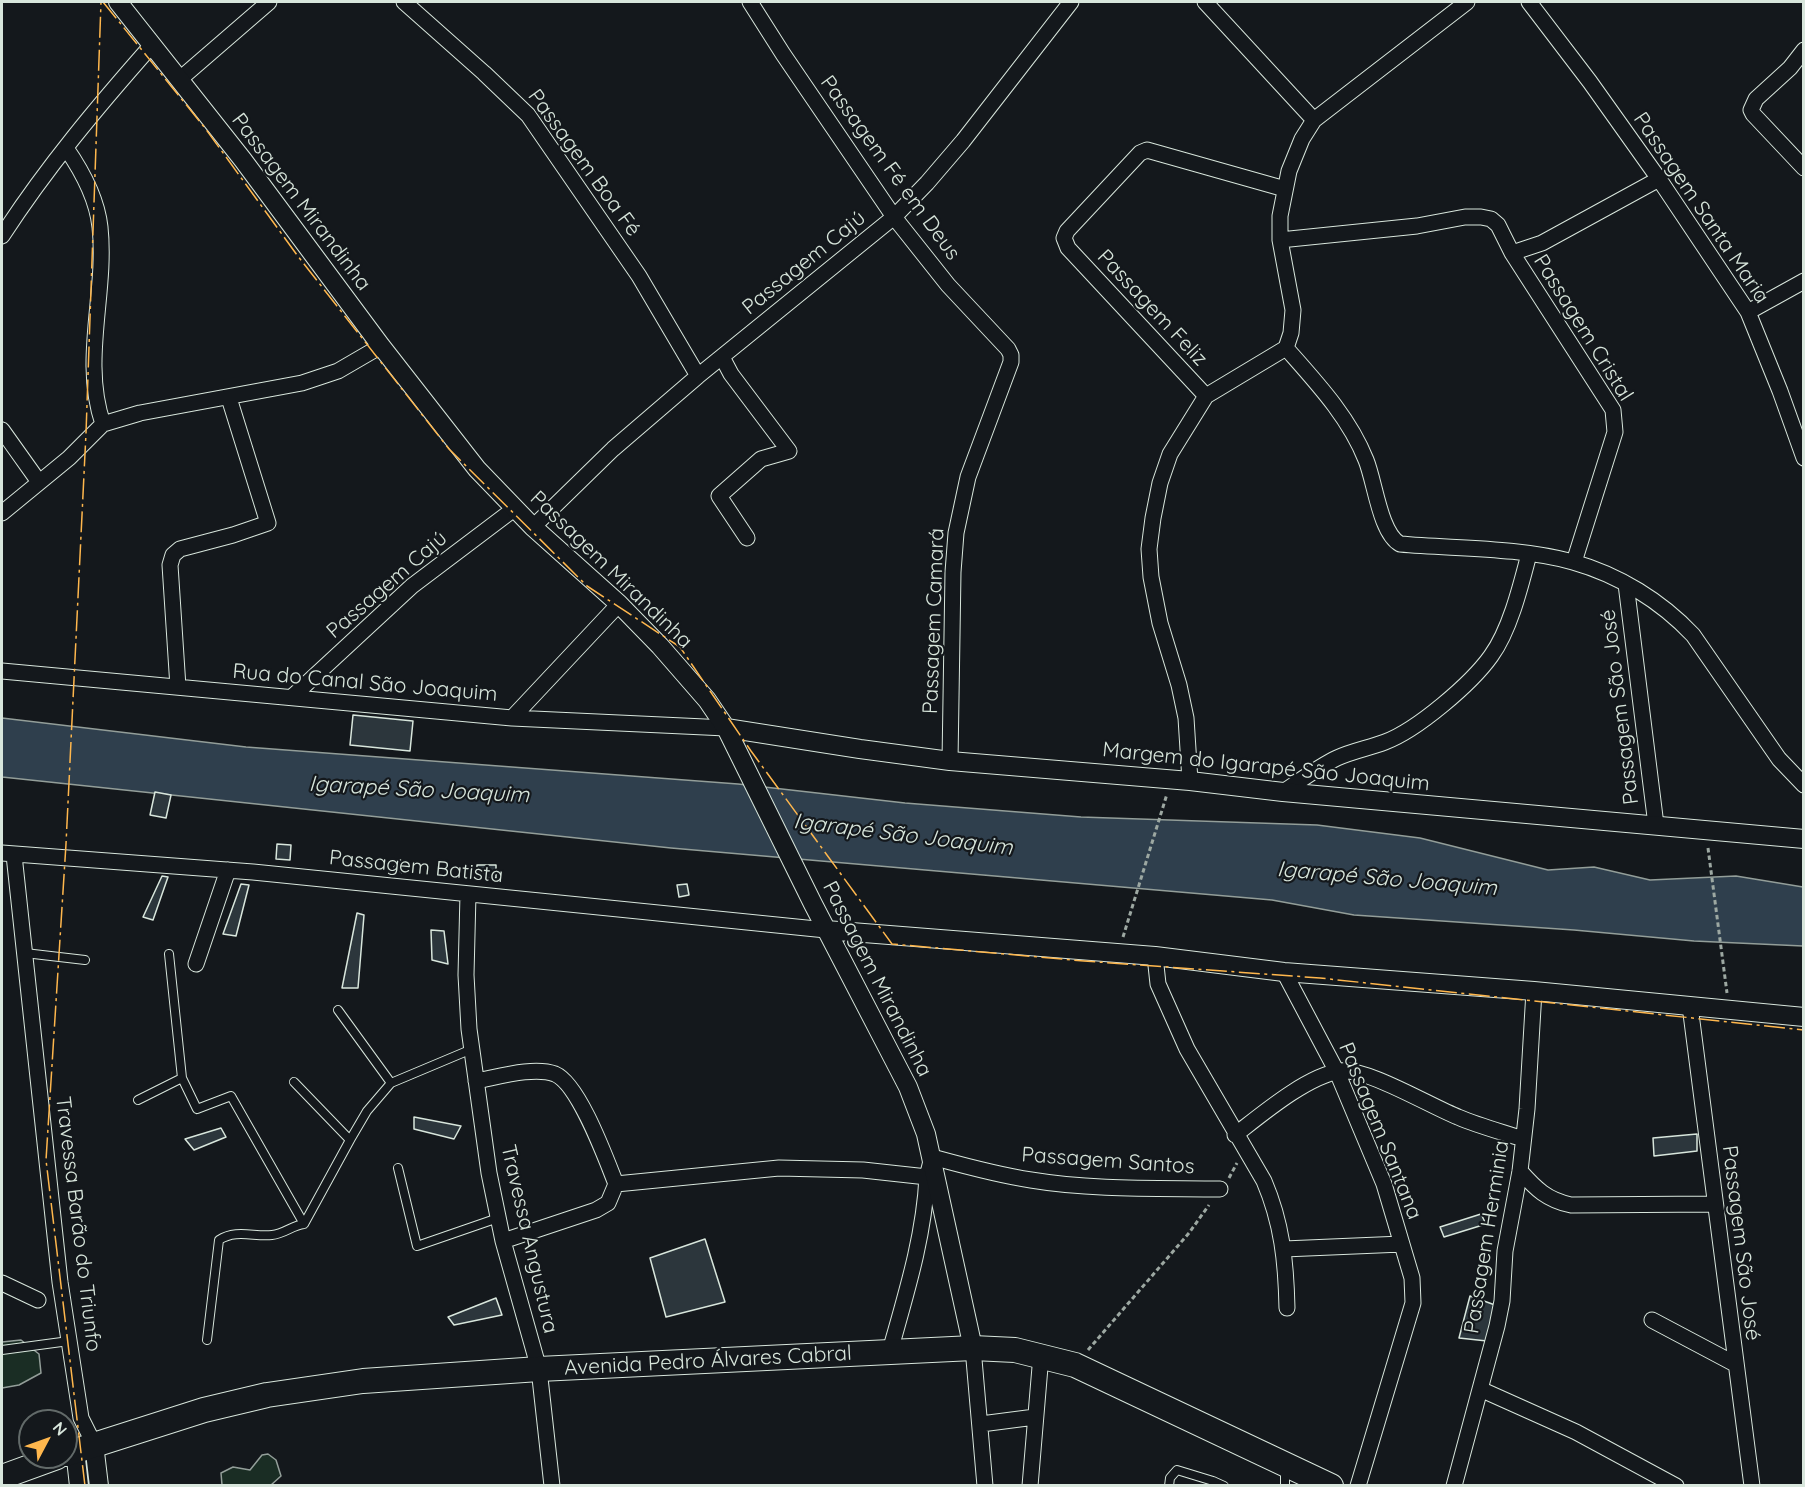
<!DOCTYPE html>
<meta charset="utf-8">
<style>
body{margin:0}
#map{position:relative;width:1805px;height:1487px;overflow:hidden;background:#14181c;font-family:Quicksand,sans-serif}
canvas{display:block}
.frame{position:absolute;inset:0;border:3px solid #d8e6dc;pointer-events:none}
.north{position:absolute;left:18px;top:1409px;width:60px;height:60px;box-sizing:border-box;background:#14181c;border:2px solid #626a69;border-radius:50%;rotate:49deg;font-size:16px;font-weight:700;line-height:24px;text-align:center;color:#d8e6dc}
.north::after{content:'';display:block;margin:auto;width:21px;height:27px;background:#ffb74d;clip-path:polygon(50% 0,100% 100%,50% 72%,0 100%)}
</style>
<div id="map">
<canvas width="1805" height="1487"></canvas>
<div class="frame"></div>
<div class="north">N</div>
</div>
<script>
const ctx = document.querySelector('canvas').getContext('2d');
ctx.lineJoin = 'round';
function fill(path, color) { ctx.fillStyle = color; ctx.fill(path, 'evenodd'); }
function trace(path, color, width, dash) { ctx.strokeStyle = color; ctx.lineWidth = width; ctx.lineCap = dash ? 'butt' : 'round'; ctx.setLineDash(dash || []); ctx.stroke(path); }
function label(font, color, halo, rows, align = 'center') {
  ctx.font = font + ' Quicksand,sans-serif'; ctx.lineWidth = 4.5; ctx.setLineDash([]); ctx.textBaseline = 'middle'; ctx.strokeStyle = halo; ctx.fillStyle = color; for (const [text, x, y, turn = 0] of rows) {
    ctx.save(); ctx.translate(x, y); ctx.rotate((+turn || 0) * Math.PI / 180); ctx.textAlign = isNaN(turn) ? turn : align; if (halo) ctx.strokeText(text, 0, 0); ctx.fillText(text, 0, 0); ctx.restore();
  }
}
const green = new Path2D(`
 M21 1340 39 1354 41 1373 19 1385 2 1388V1342Z
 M268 1454 276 1460 281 1476 271 1485H222L221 1473 233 1467 250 1470 262 1455Z`);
fill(green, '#1a2d24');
trace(green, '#939e99', 1.5);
const water = new Path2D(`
 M2 718 246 747 738 784 905 803 1081 817 1317 825 1420 838 1548 870 1594 867 1650 880 1736 876 1803 887V946L1694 941 1574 930 1354 915 1272 900 671 848 2 777Z`);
fill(water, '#2f3f4d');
trace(water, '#939e99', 1.5);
const building = new Path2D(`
 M353 715 413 721 410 751 350 745Z
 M155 792 171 795 166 818 150 815Z
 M277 844 291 845 290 860 276 859Z
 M400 860 408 865 402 873 394 867Z
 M477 865H496V878L477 877Z
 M162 876 168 877 153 920 143 917Z
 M241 884 249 885 236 936 223 934Z
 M687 884 689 895 679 897 677 885Z
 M357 913 364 915 358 988H342Z
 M431 930 444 931 448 964 432 960Z
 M414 1117 461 1126 454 1139 414 1129Z
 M221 1128 226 1137 194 1150 185 1139Z
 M1697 1134V1151L1654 1156 1653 1138Z
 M1481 1214 1486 1224 1444 1237 1440 1227Z
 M705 1239 725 1302 666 1317 650 1258Z
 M1470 1296 1495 1305 1487 1341 1459 1338Z
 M496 1298 502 1315 454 1325 448 1317Z`);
fill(building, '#2c363c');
trace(building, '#d8e6dc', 1.5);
const service = new Path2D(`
 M25 953 85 960
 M338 1010 391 1083
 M182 1078 197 1109 231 1096 304 1224
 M294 1082 350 1140
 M138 1100 182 1078 169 954
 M398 1168 417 1246 498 1218
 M207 1340 219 1240C236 1229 254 1237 272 1235 284 1234 293 1225 304 1224L350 1140 367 1111 391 1083 472 1049
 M2 1350 69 1341
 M1285 1469V1486
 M1213 1485V1481L1224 1486
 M1169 1486 1170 1478 1177 1470 1213 1481`);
const minor = new Path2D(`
 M404 2 484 73 528 115 639 276 698 376
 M750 2 783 54 894 217 948 285 1008 349 1011 355V362L968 477 956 533 953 572 950 761
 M1205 2 1314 120
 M1529 2 1590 82 1659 179 1748 312 1780 391 1804 458
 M1804 50 1790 68 1756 99 1751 110 1753 114 1804 168
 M180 79 269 2
 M66 148C82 171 97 199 100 227 107 293 81 360 103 424
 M2 236C46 168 98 106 152 45
 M1280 240 1417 226 1465 217H1481L1491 219 1498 225 1512 253 1613 410 1615 432 1574 562
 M1512 253 1542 243 1659 179
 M1748 312 1804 281
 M1286 348C1316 382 1349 417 1366 460 1375 482 1380 533 1400 544 1457 549 1518 547 1573 562 1619 575 1661 601 1693 635L1779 759 1804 785
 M722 357 731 374 789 451 761 459 719 496 747 538
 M1206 396 1068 248 1064 238 1067 231 1140 153 1147 150 1285 189
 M2 430 39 482
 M2 513 69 458 103 424 140 413 302 383 338 371 381 346
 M533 527 613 449 698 376 894 217 927 183 963 141 1071 2
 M1626 584 1656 825
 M2 671 512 718 726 728
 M178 687 170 565 173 555 180 549 233 535 268 523 229 398
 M292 697 412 586 514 509
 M512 718 619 604
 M1190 781 1186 718 1179 685 1160 623 1151 577 1149 549 1153 518 1160 483 1170 454 1206 396 1286 348 1291 333 1293 310 1280 240V216L1289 171 1302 139 1314 120 1467 2
 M1283 792C1300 781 1318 767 1337 758 1352 751 1369 748 1385 742 1417 730 1471 684 1491 656 1510 630 1521 585 1529 554
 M2 853 253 872 826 930
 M14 855 60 1282 81 1418 94 1444
 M468 894 466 975 469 1029 489 1173 503 1241 539 1369 552 1486
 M1155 956 1158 984 1187 1049 1264 1181C1282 1223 1286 1262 1287 1308
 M196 964 228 870
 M1284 972 1337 1072 1384 1184 1412 1278 1413 1303 1358 1486
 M1690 1006 1752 1486
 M476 1081C498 1077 534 1066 555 1074 579 1084 606 1159 616 1184L608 1203 596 1210 503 1241
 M1235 1135C1262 1114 1307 1076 1340 1071 1365 1067 1432 1107 1458 1117 1479 1126 1502 1132 1523 1139
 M1520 1171C1536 1189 1547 1200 1571 1205L1714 1204
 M616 1184 779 1168 863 1170 927 1177 932 1157C965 1166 997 1175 1031 1180 1091 1190 1159 1188 1220 1189
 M1284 1249 1402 1244
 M2 1283 38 1300
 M1652 1320 1735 1364
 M973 1348 985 1486
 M890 1351C906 1294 924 1237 927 1177
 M1480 1389 1576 1432 1676 1486
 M981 1424 1035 1417
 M1030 1486 1041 1355
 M1454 1486 1497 1326 1502 1301 1505 1251 1520 1171 1527 1109 1534 991`);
const tertiary = new Path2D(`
 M118 2 243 160 381 346 477 469 533 527 619 604 660 646 707 700 726 728 813 904 908 1087 926 1134 973 1348
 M726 728 860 749 950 761 1190 781 1283 792 1804 839
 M826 930 1155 956 1284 972 1534 991 1804 1017
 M94 1444 99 1486
 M75 1450 79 1486`);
const primary = new Path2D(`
 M66 1454 204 1410 267 1395 363 1381 539 1369 973 1348 1015 1350 1075 1365 1331 1486
 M2 1477 57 1457`);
trace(service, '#d8e6dc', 10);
trace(minor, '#d8e6dc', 17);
trace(tertiary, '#d8e6dc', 20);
trace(primary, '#d8e6dc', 26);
trace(new Path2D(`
 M1708 848 1727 993
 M1123 937 1167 794
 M1229 1178 1237 1163
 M1088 1350 1189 1233 1209 1205`), '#9da8a2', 3, [4.5, 3]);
trace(service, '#14181c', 8);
trace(minor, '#14181c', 15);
trace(tertiary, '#14181c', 18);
trace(primary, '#14181c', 24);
trace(new Path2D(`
 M103 2 205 128 297 255 449 449 587 586 680 647 751 751 892 944 1084 961 1320 978 1804 1030
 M85 1486 46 1160 66 844 86 433 101 2`), '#ffb74d', 1.5, [21, 4.5, 3, 4.5]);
label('21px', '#d8e6dc', '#14181c', [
 ["Passagem Boa Fé",584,163,54],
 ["Passagem Fé em Deus",890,168,54],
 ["Passagem Mirandinha",301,202,53],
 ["Passagem Santa Maria",1701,208,56],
 ["Passagem Cajú",804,263,-39],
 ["Passagem Feliz",1152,308,47],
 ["Passagem Cristal",1583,328,58],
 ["Passagem Mirandinha",611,570,44],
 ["Passagem Cajú",387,585,-41],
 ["Passagem Camará",934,621,-88],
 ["Rua do Canal São Joaquim",365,683,5],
 ["Passagem São José",1620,707,-97],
 ["Margem do Igarapé São Joaquim",1266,767,6],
 ["Passagem Batista",416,867,6],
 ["Passagem Mirandinha",877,979,63],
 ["Passagem Santana",1380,1131,68],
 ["Passagem Santos",1108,1161,4],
 ["Travessa Barão do Triunfo",78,1224,83],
 ["Passagem Herminia",1487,1237,-81],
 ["Travessa Angustura",529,1239,77],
 ["Passagem São José",1741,1243,83],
 ["Avenida Pedro Álvares Cabral",708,1361,-3]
]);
label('italic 22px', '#d8e6dc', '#14181c', [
 ["Igarapé São Joaquim",419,790,3],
 ["Igarapé São Joaquim",903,835,7],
 ["Igarapé São Joaquim",1387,879,5]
]);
</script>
